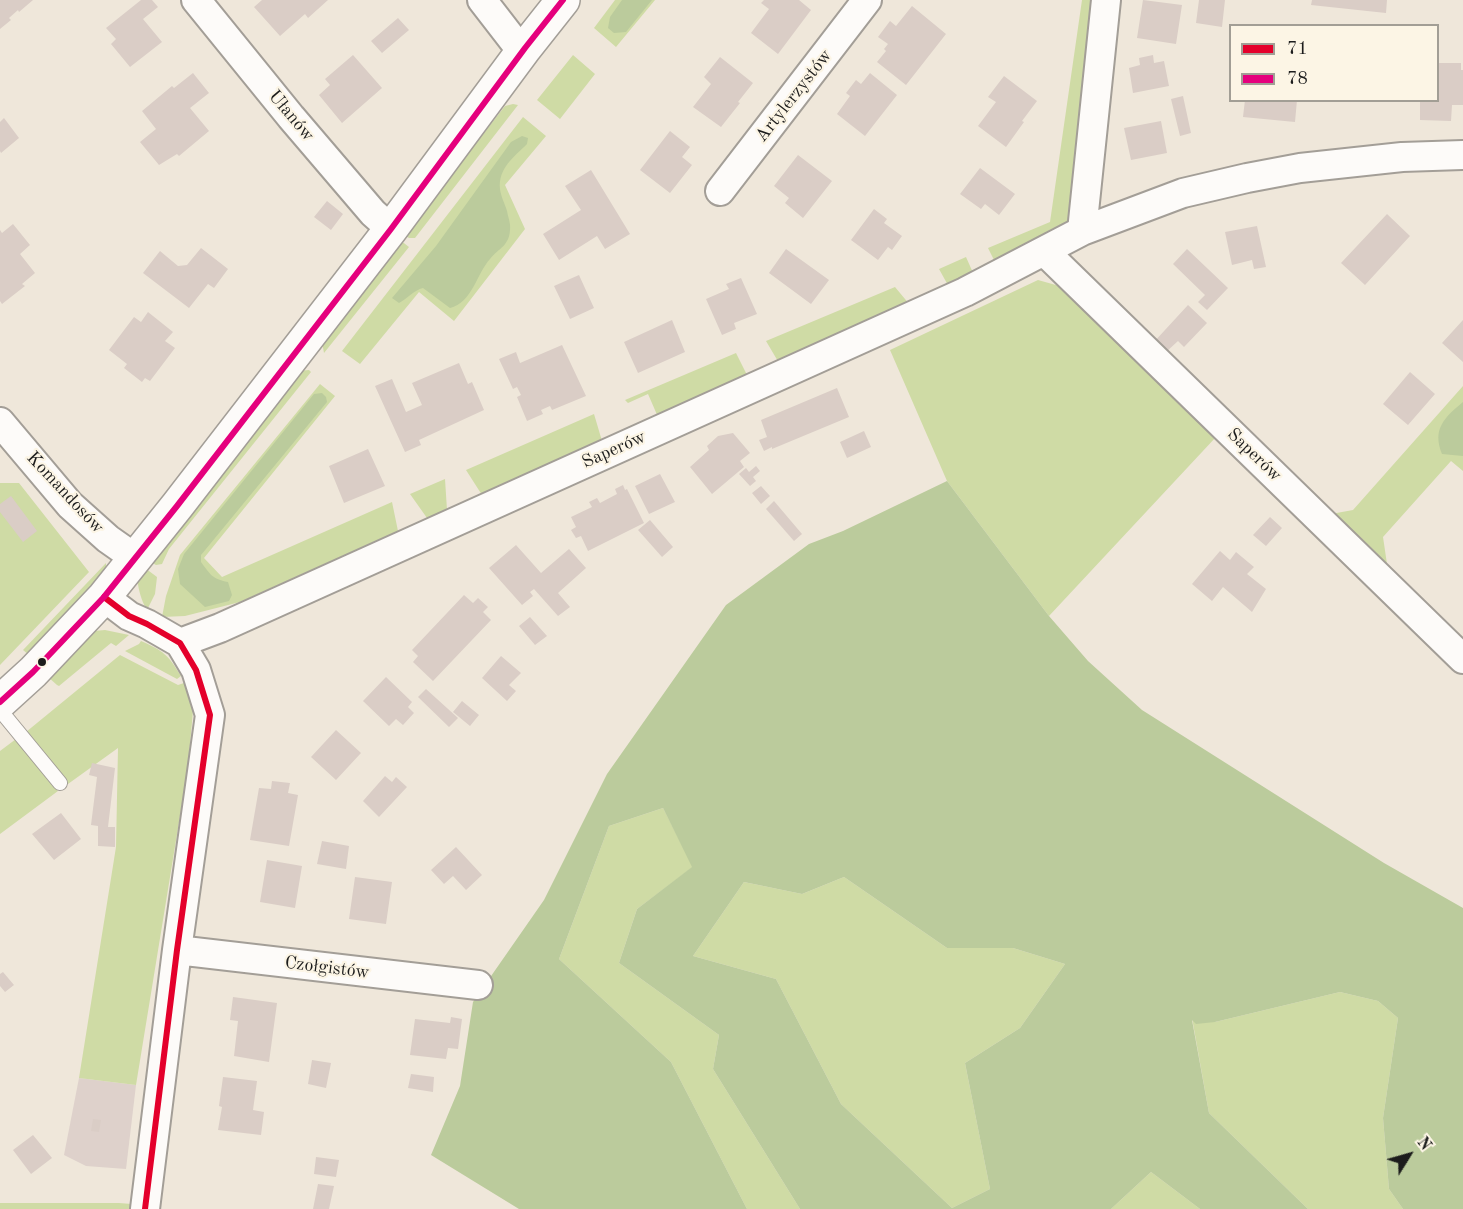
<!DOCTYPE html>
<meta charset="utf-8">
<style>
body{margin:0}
#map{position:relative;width:1463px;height:1209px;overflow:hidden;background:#efe7da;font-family:"Old Standard TT",serif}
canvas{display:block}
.legend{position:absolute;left:1229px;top:24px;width:210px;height:78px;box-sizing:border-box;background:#fcf5e5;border:2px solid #a29e95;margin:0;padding:8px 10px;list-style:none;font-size:18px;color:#1c1c1c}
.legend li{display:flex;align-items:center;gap:12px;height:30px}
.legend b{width:30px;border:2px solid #a29e95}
.north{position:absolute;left:1379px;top:1125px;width:60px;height:60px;-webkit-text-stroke:4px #fcf5e5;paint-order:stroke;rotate:53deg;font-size:16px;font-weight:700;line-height:24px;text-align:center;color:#1c1c1c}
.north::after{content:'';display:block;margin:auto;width:21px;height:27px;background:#1c1c1c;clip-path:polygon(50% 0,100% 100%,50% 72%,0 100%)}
</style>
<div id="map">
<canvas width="1463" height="1209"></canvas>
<ul class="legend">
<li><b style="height:8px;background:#e4002b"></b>71</li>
<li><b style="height:8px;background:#e5007d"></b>78</li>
</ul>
<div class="north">N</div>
</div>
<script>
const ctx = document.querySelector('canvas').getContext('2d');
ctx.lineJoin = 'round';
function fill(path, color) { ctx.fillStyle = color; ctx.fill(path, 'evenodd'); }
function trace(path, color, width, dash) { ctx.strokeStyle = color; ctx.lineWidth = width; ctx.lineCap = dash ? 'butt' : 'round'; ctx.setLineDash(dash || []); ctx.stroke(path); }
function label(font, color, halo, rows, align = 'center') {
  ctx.font = font + ' "Old Standard TT",serif'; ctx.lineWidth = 4.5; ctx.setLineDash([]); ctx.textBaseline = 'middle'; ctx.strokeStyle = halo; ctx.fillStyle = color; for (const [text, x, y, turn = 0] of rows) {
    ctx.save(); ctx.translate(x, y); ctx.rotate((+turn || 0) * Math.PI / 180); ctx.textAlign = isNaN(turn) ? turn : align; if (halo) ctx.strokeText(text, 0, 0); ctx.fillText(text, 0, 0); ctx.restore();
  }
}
fill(new Path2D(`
 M79 1078 136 1085 126 1169 86 1166 64 1155Z`), '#ded1cb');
fill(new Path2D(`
 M615 0H655L616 47 594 28Z
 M1082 0H1098L1071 220 1066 227 997 266 988 248 1050 222Z
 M573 55 595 74 560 119 537 100Z
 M513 104 518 105 415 238H409L404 235 505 106Z
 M523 117 546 136 505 185 525 229 454 321 419 292 360 364 342 351Z
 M400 240 409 247 324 353 322 342Z
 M966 257 974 275 949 287 939 269Z
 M1038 280 1070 289 1216 437 1049 616 947 481 890 350Z
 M895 287 910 305 779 363 766 341Z
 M736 353 748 377 658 417 648 394 628 403 625 400Z
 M309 370 311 372 169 549 162 564 156 565 151 562 298 371Z
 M320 384 335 396 204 558 222 577 392 502 398 531 240 602 185 616 162 617 166 596 180 555Z
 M1463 386V471L1451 461 1383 537 1387 564 1331 514 1353 510Z
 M594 414 602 441 482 495 466 470Z
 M445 479 447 510 427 518 410 494Z
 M0 483H19L89 572 0 665Z
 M106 563V570L29 655 23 650Z
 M145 568 157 577 155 594 147 610C141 600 139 591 137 579Z
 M105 630 129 635 116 646 111 643 59 686 57 685 48 677 94 631Z
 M141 641C164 651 168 655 181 676L177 679 125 651 139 644Z
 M120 655 178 685 184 683 193 711 188 767 136 1085 79 1078 116 847 118 748 68 784 26 732Z
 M16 739 58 791 0 834V751Z
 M663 808 693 867 637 909 619 963 719 1035 713 1069 800 1209H747L671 1062 559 959 609 826Z
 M844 877 947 948H1013L1065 964 1020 1028 965 1063 990 1189 952 1208 841 1104 776 979 693 956 744 882 802 894Z
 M1340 992 1378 1001 1398 1018 1383 1118 1389 1189 1403 1209H1308L1209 1113 1192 1018 1215 1022Z
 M1151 1172 1200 1209H1111Z
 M0 1203H119L132 1204 131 1209H0Z`), '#cfdba5');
fill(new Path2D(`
 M622 0H652L626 32 614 33 608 28 610 17Z
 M522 136 528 138 527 144C514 157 498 168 500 189 501 197 505 204 507 211 508 217 511 224 510 230 509 246 499 248 490 259 477 273 472 303 450 308L423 288C414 290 407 299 399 303L392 298 436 246 511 142Z
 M322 393 326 397 327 402 201 555V562C210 574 212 579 228 582L232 595 229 601 205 607 180 584 178 569 184 554 314 394Z
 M1463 402V456L1442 454C1432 429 1444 418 1463 402Z
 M947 481 1049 616 1088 661 1142 710 1384 863 1463 908V1209H1403L1389 1189 1383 1118 1398 1018 1378 1001 1340 992 1215 1022 1196 1024 1192 1020 1209 1113 1308 1209H1200L1151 1172 1111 1209H800L713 1069 719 1035 619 963 637 909 692 867 663 808 609 826 559 959 671 1062 747 1209H519L431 1155 460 1086 473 1002 544 900 607 774 726 605 809 544 843 531ZM844 877 947 948H1013L1065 964 1020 1028 965 1063 990 1189 952 1208 841 1104 776 979 693 956 744 882 802 894Z`), '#bbcb9c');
fill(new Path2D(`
 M0 0H33L19 12 18 10 9 18 11 20 0 29Z
 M141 0H152L158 7 143 19 162 42 130 67 111 44 116 39 106 28Z
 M262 0H328L308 18 305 14 280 36 254 7Z
 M764 0H799L811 10 778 54 751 33 769 9 761 3Z
 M1143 0 1182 5 1176 44 1137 38Z
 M1199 0H1225L1222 27 1196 23Z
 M1312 0H1387L1386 13 1311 5Z
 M912 6 946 34 906 85 877 62 886 51 884 49 888 44 878 37 890 21 896 26Z
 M398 18 409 30 382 53 371 41Z
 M353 55 382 88 342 123 319 95 330 85 325 79Z
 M1153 55 1154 63 1164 61 1169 86 1133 93 1129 68 1140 65 1139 58Z
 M720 57 753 83 738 102 740 103 721 127 693 107 711 84 704 77Z
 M1438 63H1461V70H1463V105H1452L1451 121 1420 120V100H1438Z
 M193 73 209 93 190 108 209 131 179 156 177 154 159 165 140 142 156 129 142 111 172 86 174 88Z
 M870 73 897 95 865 136 837 114 850 96 846 93 856 80 861 84Z
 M1004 76 1037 101 1022 121 1024 122 1006 147 978 126 996 102 988 97Z
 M1183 96 1191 133 1180 136 1171 99Z
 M1245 100H1297L1295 122 1243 117Z
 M4 118 19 138 1 153 0 151V122Z
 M1161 121 1167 153 1131 160 1124 128Z
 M670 131 690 147 682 157 692 165 670 193 640 170Z
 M798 155 832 181 803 218 785 203 789 198 774 186Z
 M980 168 1015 194 999 215 985 204 981 209 960 194Z
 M591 170 630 234 605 249 597 236 559 260 543 234 581 210 565 186Z
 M327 201 343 214 331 230 314 217Z
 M874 209 887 219 884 223 902 236 892 250 888 247 878 260 851 240Z
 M1387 214 1410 236 1365 285 1341 263Z
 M13 224 30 245 20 254 35 273 22 284 25 286 2 304 0 301V230L2 233Z
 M1257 226 1266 267 1254 269 1252 260 1232 265 1225 232Z
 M201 248 228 269 214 288 208 284 189 308 143 273 160 251 178 266 187 265Z
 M786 249 829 280 811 304 769 273Z
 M1187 249 1228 288 1207 310 1198 302 1205 295 1173 264Z
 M579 275 594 308 570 319 554 286Z
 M741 278 757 314 734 323 736 329 722 335 706 299 729 289 726 284Z
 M1188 305 1207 323 1184 347 1178 341 1165 353 1153 343Z
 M148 312 173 332 165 341 175 348 150 381 145 378 142 382 124 368 127 364 109 350 134 317 141 322Z
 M672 320 685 352 638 373 624 342Z
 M1463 320V362L1442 343Z
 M562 345 586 396 552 410 550 406 541 410 543 414 527 421 517 397 521 395 517 387 513 389 499 359 516 352 520 363Z
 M459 363 468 384 472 382 484 410 419 440 421 445 405 452 375 386 392 379 406 412 422 405 412 383Z
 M1410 372 1435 394 1408 425 1383 404Z
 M837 388 849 417 772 449V447L764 451 759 440 767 437 761 420Z
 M864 431 871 447 847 458 840 442Z
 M733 433 750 453 740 461 744 467 712 494 690 467 709 450 707 446 718 436Z
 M368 449 385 486 344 503 329 466Z
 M756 466 760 471 753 477 756 481 750 486 739 474 746 468 749 472Z
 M660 474 675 502 649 514 635 486Z
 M623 485 625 490 627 489 644 523 588 551 581 536 576 538 571 530 576 527 571 517 592 507 589 502 597 498 600 503 617 494 615 489Z
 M761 486 770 496 761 504 752 493Z
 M11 496 37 531 23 542 0 512V504Z
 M774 501 802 534 794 541 766 509Z
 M1270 517 1282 528 1266 546 1253 535Z
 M650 520 673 547 662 557 638 530Z
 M516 545 541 573 569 549 586 568 558 593 570 607 558 616 534 589 530 592 533 596 522 605 489 568Z
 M1220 551 1230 560 1236 552 1254 567 1247 574 1266 589 1252 612 1223 587 1212 601 1192 584Z
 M464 595 473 603 478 598 488 607 483 612 491 620 433 681 413 662 418 656 412 650Z
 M530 617 547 636 535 645 519 626Z
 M501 656 521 673 509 685 516 691 507 701 482 678Z
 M386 677 412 702 408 707 414 713 403 725 396 719 389 726 363 701Z
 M426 689 458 718 449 727 418 697Z
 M462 701 479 715 470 726 453 712Z
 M336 730 361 753 336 780 311 757Z
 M92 763 115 768 108 827H115V847L98 846V826L91 825 97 777 89 775Z
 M385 776 392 782 396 777 407 787 379 817 363 801Z
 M272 781 290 783 288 793 298 795 289 846 250 840 259 788 271 789Z
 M61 813 81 839 54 860 32 834Z
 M322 841 349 846 346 869 317 864Z
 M456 847 482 875 466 890 453 876 444 884 431 870Z
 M267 860 302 866 295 908 260 902Z
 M355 877 392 882 386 924 349 919Z
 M3 972 14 985 5 992 0 986V974Z
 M233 997 277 1003 269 1062 234 1056 238 1021 230 1020Z
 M451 1017 462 1019 458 1049 448 1048 446 1059 410 1055 415 1019 450 1023Z
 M312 1060 331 1063 326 1088 308 1084Z
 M411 1074 434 1077 433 1092 408 1088Z
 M223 1077 257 1081 253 1110 264 1112 261 1135 218 1130 222 1107 219 1106Z
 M93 1119 101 1120 99 1132 91 1131Z
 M33 1135 52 1158 31 1174 13 1150Z
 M316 1157 339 1160 336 1177 314 1174Z
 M318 1184 334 1186 329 1209H313Z`), '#dacdc6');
const service = new Path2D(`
 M0 710 60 783`);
const minor = new Path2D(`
 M196 0 291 117 373 213 391 229
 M482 0 523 53
 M720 191 867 0
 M1082 231 1106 0
 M1045 252 1463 659
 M0 422 70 505 108 539 135 558
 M104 597 129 616 147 624 180 643 196 670 210 715 177 950 145 1209
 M180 643 220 628 965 292 1082 231 1183 193 1247 178 1300 168 1402 157 1463 155
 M177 950 478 985`);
const tertiary = new Path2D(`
 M0 702 33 672 104 597 177 506 391 229 525 48 563 0`);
trace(service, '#a39e97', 16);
trace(minor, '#a39e97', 32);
trace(tertiary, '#a39e97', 36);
trace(service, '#fdfbf9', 14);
trace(minor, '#fdfbf9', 28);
trace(tertiary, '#fdfbf9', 33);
trace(new Path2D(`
 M104 597 129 616 147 624 180 643 196 670 210 715 177 950 145 1209`), '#e4002b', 6);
trace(new Path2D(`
 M0 702 33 672 104 597 177 506 391 229 525 48 563 0`), '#e5007d', 6);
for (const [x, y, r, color] of [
 [42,662,5,"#1c1c1c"]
]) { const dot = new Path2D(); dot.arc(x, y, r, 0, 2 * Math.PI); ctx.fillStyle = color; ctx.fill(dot); trace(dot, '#fcf5e5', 2); }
label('18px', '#1c1c1c', '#fcf5e5', [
 ["Artylerzystów",794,96,-52],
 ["Ułanów",291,116,50],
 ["Saperów",614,450,-24],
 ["Saperów",1254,455,44],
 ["Komandosów",65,493,47],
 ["Czołgistów",327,968,7]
]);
</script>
